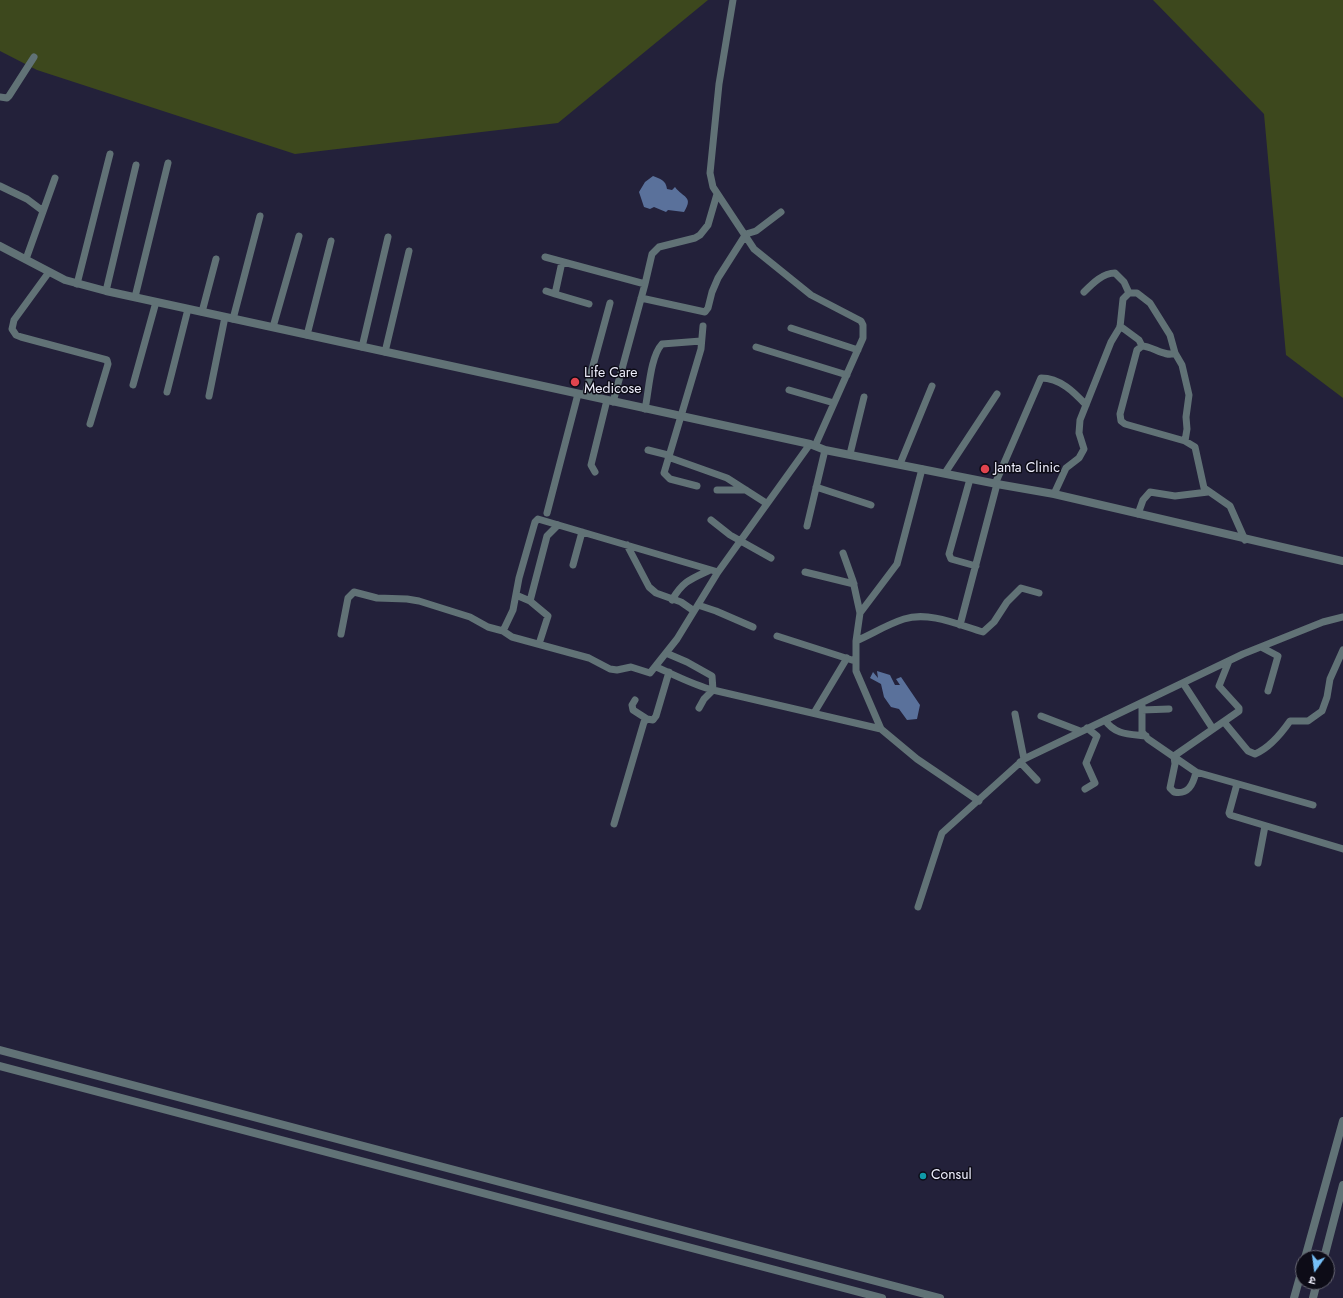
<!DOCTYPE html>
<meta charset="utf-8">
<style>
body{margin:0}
#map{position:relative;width:1343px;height:1298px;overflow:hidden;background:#23213a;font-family:Jost,"Noto Sans Devanagari",sans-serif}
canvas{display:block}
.north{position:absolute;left:1295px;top:1250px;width:40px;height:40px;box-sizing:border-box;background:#0d0c17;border:1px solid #676773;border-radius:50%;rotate:194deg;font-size:11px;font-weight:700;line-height:16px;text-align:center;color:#efeffd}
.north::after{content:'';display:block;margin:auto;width:14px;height:18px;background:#76c0f7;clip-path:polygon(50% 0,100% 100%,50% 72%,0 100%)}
</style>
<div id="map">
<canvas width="1343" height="1298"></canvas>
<div class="north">उ</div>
</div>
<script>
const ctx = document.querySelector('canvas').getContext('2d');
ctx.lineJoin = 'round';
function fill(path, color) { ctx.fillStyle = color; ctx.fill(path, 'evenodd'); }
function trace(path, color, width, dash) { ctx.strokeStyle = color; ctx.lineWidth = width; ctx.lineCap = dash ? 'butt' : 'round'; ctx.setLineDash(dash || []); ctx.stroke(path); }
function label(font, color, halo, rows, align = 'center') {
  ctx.font = font + ' Jost,sans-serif'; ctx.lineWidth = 3; ctx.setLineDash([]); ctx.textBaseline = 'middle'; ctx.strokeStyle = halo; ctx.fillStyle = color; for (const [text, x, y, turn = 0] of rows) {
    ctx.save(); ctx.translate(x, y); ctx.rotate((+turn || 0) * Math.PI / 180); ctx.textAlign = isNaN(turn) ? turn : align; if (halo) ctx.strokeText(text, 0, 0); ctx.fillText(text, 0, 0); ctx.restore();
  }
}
fill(new Path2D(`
 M0 0H708L558 123 295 154 37 70 0 51Z
 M1153 0H1343V398L1286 355 1264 114Z`), '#3d481d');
fill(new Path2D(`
 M653 176C660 179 666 180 667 189L672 190 675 187C683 198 694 196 684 212L668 210 666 212 654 207 650 209 644 207 639 192 645 182Z
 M877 671 890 675 895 685H900L896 679 901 677 920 705 917 719 907 720 899 709 891 707 884 697 881 684 870 678 873 672 878 678Z`), '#5a719b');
trace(new Path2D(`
 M733 0 719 84 710 173 713 187 754 249 811 295 861 321 863 325V338L815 446
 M0 97 7 98 9 96 34 57
 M0 186 27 199 43 211
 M545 257 645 284
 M26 259 55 178
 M562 262 555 294 589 304
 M49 272 14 320 12 329 16 335 21 337 107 360 108 364 90 424
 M77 284 110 154
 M106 291 136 165
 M546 291 555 294
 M1084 292C1093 283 1103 273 1115 273L1124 282 1129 293
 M135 297 168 163
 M641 298 705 312 708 308 712 292 718 278 746 234 756 231 781 212
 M202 312 216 259
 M233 319 260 216
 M1120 326 1139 340 1142 346
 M273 327 299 236
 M791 328 858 350
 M307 335 331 241
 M362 347 388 237
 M756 347 847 375
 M385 352 409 251
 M1175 353C1166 358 1152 346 1142 346L1137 350 1120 414 1121 421 1125 424 1185 441 1195 447 1204 488 1230 506 1245 540
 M133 385 156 302
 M789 390 834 403
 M167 392 188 309
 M585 395 610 303
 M209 396 225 317
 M613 402 645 284 652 254 659 247 695 238 700 235 708 225 717 194
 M645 409C649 391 650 357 662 344L701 341
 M648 450 668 455
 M850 454 864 397
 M668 457 727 478 766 503
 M900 464 932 386
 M595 472 591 465 607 400
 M945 473 997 394
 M970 479 949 554 951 559 976 566
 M995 484 1041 378C1060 378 1074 392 1086 405
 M697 486 670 479 664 473 701 349 703 326
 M816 487 871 505
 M717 490H746
 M1054 494 1066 468 1079 458 1084 449 1079 433 1080 420 1111 342 1120 327 1123 299 1129 293H1137L1150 303 1170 335 1175 353 1182 365 1189 395 1186 417 1187 429 1185 441
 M547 513 578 394
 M1138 514 1143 500 1150 492 1175 496 1208 492
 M711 520 730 535 771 558
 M807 526 825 450
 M627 545 649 587 656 593 681 602 694 611
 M843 553 853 581 860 613 856 641
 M573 565 582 532
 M805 572 854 584
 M516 595 530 601 548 616 539 644
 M672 600C683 581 691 579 710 570
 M530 601 547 536 558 525
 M698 605 716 611 753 627
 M860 613 897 564 922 469
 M960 625 997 484
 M503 631 513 610 519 578 535 522 538 519 718 572
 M341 634 348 598 354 592 377 598 407 599 419 601 470 617 488 627 503 631 512 637 589 658 610 669 617 670 631 667 650 673 677 639 718 572 810 444
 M777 636 855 661
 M1261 647 1278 656 1268 691
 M656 667C675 675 693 685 713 690L712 676 687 662 666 653
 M1183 683 1213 729
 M635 700 632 705 633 710 647 719
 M1142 703V732L1148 739 1196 772 1313 805
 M699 708 704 699 713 690 881 729
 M1142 710 1169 709
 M814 713 847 658
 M1015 714 1024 759
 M1041 716 1080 731
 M1105 720C1115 735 1129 734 1146 736
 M1224 722 1248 751 1255 754C1269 748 1281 734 1290 721H1308L1322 711 1327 697 1330 679 1343 650
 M1174 756 1239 711V708L1219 686 1229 661
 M1174 756 1175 764 1170 788 1174 792C1188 795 1193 785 1196 772
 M1020 762 1037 780
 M1237 784 1229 813 1230 815 1343 849
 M1085 789 1095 783 1086 763 1097 736 1087 728
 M979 801 917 759 881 729 856 671V641C872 634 888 624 904 619 929 611 959 625 983 632L994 622 1007 602 1021 588 1039 593
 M614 824 644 722 647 719 653 720 656 716 669 672
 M1258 863 1265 826
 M918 907 942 833 1024 759 1243 654 1323 622 1343 617`), '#617276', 7);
trace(new Path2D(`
 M0 246 65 280 106 291 810 444 825 450 997 484 1054 494 1343 561
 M0 1050 940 1298
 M0 1066 882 1298
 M1305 1258 1343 1121
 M1324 1258 1343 1185
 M1294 1298 1303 1266
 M1313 1298 1317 1282`), '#617276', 8);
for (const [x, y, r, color] of [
 [575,382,5,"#e0444e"],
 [985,469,5,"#e0444e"],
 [923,1176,4,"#0f9aa8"]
]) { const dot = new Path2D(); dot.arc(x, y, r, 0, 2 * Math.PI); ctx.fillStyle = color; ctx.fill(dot); trace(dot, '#0d0c17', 1.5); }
label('14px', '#efeffd', '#0d0c17', [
 ["Life Care",584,374],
 ["Medicose",584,390],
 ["Janta Clinic",994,469],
 ["Consul",931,1176]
], 'left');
</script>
